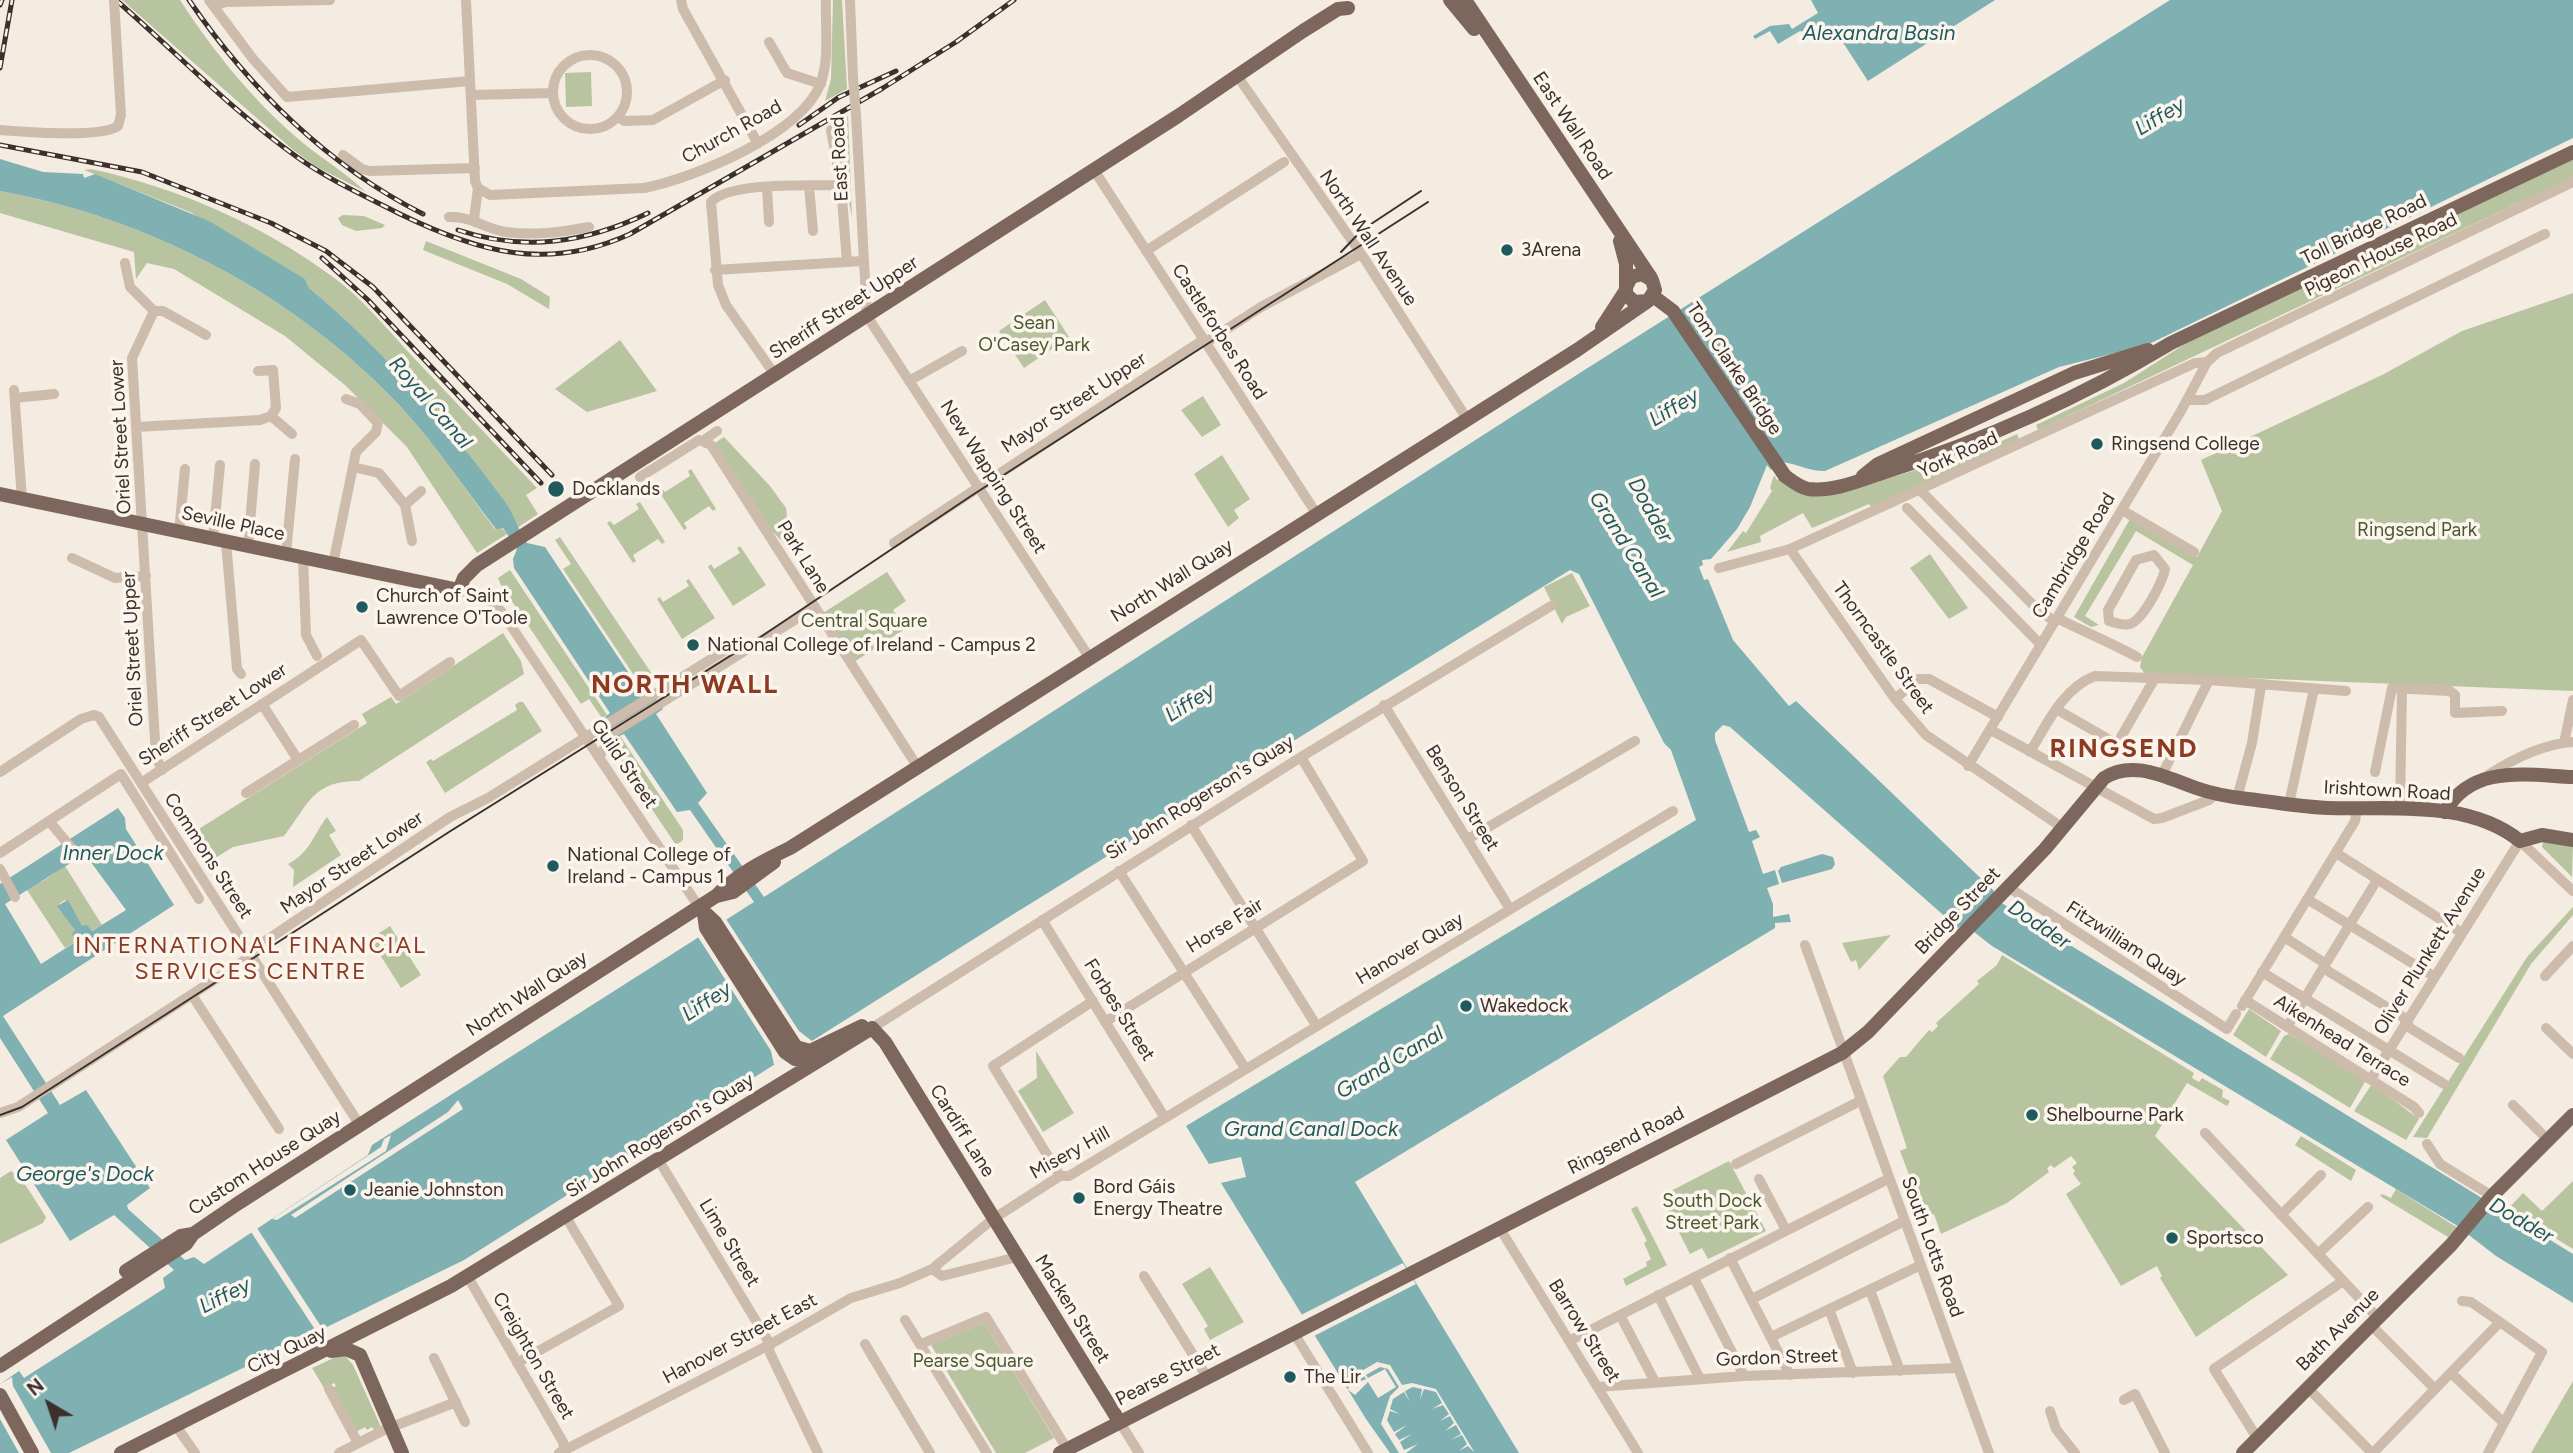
<!DOCTYPE html>
<meta charset="utf-8">
<style>
body{margin:0}
#map{position:relative;width:2573px;height:1453px;overflow:hidden;background:#f4ebe1;font-family:Figtree,sans-serif}
canvas{display:block}
.north{position:absolute;left:14px;top:1369px;width:70px;height:70px;-webkit-text-stroke:5px #fbf5ee;paint-order:stroke;rotate:321deg;font-size:19px;font-weight:700;line-height:28px;text-align:center;color:#3b302b}
.north::after{content:'';display:block;margin:auto;width:24px;height:32px;background:#3b302b;clip-path:polygon(50% 0,100% 100%,50% 72%,0 100%)}
</style>
<div id="map">
<canvas width="2573" height="1453"></canvas>
<div class="north">N</div>
</div>
<script>
const ctx = document.querySelector('canvas').getContext('2d');
ctx.lineJoin = 'round';
function fill(path, color) { ctx.fillStyle = color; ctx.fill(path, 'evenodd'); }
function trace(path, color, width, dash) { ctx.strokeStyle = color; ctx.lineWidth = width; ctx.lineCap = dash ? 'butt' : 'round'; ctx.setLineDash(dash || []); ctx.stroke(path); }
function label(font, color, halo, rows, align = 'center') {
  ctx.font = font + ' Figtree,sans-serif'; ctx.lineWidth = 7; ctx.setLineDash([]); ctx.textBaseline = 'middle'; ctx.strokeStyle = halo; ctx.fillStyle = color; for (const [text, x, y, turn = 0] of rows) {
    ctx.save(); ctx.translate(x, y); ctx.rotate((+turn || 0) * Math.PI / 180); ctx.textAlign = isNaN(turn) ? turn : align; if (halo) ctx.strokeText(text, 0, 0); ctx.fillText(text, 0, 0); ctx.restore();
  }
}
fill(new Path2D(`
 M122 0H180C213 51 255 103 303 143 324 160 346 173 366 192L315 166 292 149Z
 M833 0H842L847 89 825 101 831 79Z
 M591 72 592 106 566 107 565 73Z
 M848 116 852 217 834 128Z
 M2573 156V177L2038 430 2036 425 2124 383 2202 333Z
 M91 169C176 187 263 225 333 277 363 299 387 329 412 356 454 400 495 444 537 488L526 495 538 514 517 528C508 504 490 484 474 463 424 400 370 339 309 288L305 279 190 212 84 170Z
 M0 191C150 218 296 295 401 407 436 445 464 488 495 529L501 527 507 534 477 553 407 447 346 386 285 336 174 269 147 263 136 279 134 252 0 213Z
 M343 215 364 216 385 225 382 228 356 231 342 225 338 218Z
 M426 241 521 279 550 297 549 309 507 284 423 250Z
 M2573 293V691L2145 674 2140 667 2142 657 2193 565 2136 531 2085 616 2099 625 2091 627 2074 617 2130 519 2197 557 2222 511 2201 460 2384 374 2462 331Z
 M1045 300 1069 337 1024 368 999 331Z
 M620 340 657 391 587 412 555 389Z
 M1203 396 1221 425 1202 437 1181 410Z
 M2017 434 2019 439 1872 509 1869 504 1812 528 1803 513 1760 536 1761 542 1727 552 1743 531 1746 533 1772 491 1770 488 1774 475 1777 480 1780 478 1813 496 1835 495 1967 454 1968 457Z
 M724 437 770 486 786 508 790 550 772 531 715 443Z
 M1222 455 1250 499 1234 510 1239 518 1228 527 1194 474Z
 M691 469 716 509 713 511 709 506 684 523 687 528 684 530 658 490 661 488 665 492 690 476 688 471Z
 M640 502 665 542 662 544 658 539 633 555 636 561 633 563 607 523 610 521 614 525 639 509 636 504Z
 M560 537 656 680 643 689 563 569 571 564 555 540Z
 M740 546 766 585 733 606 708 567 711 564 714 569 740 553 737 548Z
 M1930 554 1968 608 1949 619 1910 568Z
 M510 570 607 715 602 718 589 699 581 704 501 585 498 578Z
 M887 572 906 601 893 610 905 629 854 662 823 613Z
 M1572 573 1590 606 1566 617 1562 624 1544 587Z
 M689 579 715 618 682 639 657 599 660 597 663 602 689 586 686 581Z
 M503 633 521 661 524 674 359 781C312 781 309 804 284 836L233 847 204 865 186 837 367 723 362 714 391 697 396 704Z
 M519 702H523L542 731 445 793 426 762 431 759 433 761 517 710 515 705Z
 M620 736 683 830V840L676 845 620 762 627 757 615 739Z
 M327 817 336 831 329 835 341 855 293 887 294 870 288 864C310 853 313 835 327 817Z
 M2543 842 2573 846 2572 877 2542 847Z
 M55 865 56 872 65 866 102 925 91 931 82 926 65 900 59 904 75 930 77 941 65 948 27 890 37 883 32 880 39 878 41 882 55 873Z
 M2573 907V915L2531 964 2427 1138 2413 1137 2527 957Z
 M390 926 421 975 401 988 370 939Z
 M1891 935 1859 970 1856 960 1851 962 1842 943Z
 M2002 955 2194 1073 2192 1078 2199 1082 2202 1078 2223 1090 2222 1097 2230 1101 2227 1106 2187 1083 2155 1136 2288 1275 2196 1337 2160 1278 2162 1276 2157 1266 2121 1286 2066 1194 2081 1184 2073 1174 2075 1171 2072 1167 2077 1163 2071 1156 2054 1168 2051 1165 2047 1168 2049 1172 2007 1203 1941 1234 1934 1214 1925 1217 1900 1151 1907 1148 1883 1076 1900 1057H1906L1929 1030 1932 1032 1938 1026 1936 1023 1979 984 1977 981 1997 965Z
 M2249 1009 2281 1031 2266 1057 2233 1035Z
 M2289 1034 2366 1080 2350 1108 2270 1059 2284 1036Z
 M1036 1051 1074 1113 1043 1132 1018 1091 1037 1078Z
 M2372 1084 2419 1119 2406 1140 2354 1111Z
 M2301 1136 2356 1170 2351 1181 2295 1145Z
 M1729 1161 1766 1231 1708 1259 1702 1248 1690 1254 1661 1196Z
 M11 1171 21 1178 46 1217 43 1223 0 1244V1178Z
 M2573 1181V1249L2508 1209 2523 1193 2542 1211Z
 M2396 1189 2458 1228 2448 1237 2380 1196 2382 1194 2391 1198Z
 M1637 1206 1667 1265 1626 1286 1623 1279 1647 1266 1646 1262 1651 1259 1644 1243 1647 1241 1631 1209Z
 M1210 1267 1244 1322 1210 1340 1204 1329 1208 1326 1182 1284Z
 M984 1323 1054 1438 1025 1453H996L931 1345Z
 M338 1356H345L353 1365 381 1427 375 1431 372 1427 367 1430 365 1427 356 1432 332 1388 336 1386 334 1383 324 1388 312 1368Z
 M2573 1381V1453H2531Z`), '#b8c4a0');
fill(new Path2D(`
 M1811 0H1995L1868 81 1842 41 1800 31 1778 44 1770 31 1755 39 1753 36 1770 26 1789 24 1792 29 1818 13Z
 M2170 0H2573V138L2147 345 2059 367 1825 471C1808 471 1798 464 1782 462L1771 470 1767 465 1750 507 1737 529 1711 559 1702 560 1703 565 1699 567 1704 580 1708 579 1733 640 1789 706 1796 701 1994 891 1993 895 2000 902 2573 1254V1303L2496 1256 2456 1225 1992 946 1964 924 1958 928 1730 727 1723 725 1715 733V740L1749 832 1756 830 1760 837 1752 841 1763 874 1775 870 1779 884 1767 888 1773 904V917L1789 914 1791 922 1775 923V928L1355 1182 1519 1453H1390L1366 1419 1221 1183 1246 1177 1241 1157 1209 1164 1186 1126 1696 820 1671 750 1664 743 1579 574 1570 570 1012 915 464 1260 69 1453H0V1384L19 1371 24 1378 165 1288 163 1278 174 1270 114 1215 70 1241 6 1140 48 1113 0 1038V884L118 808 125 818 126 829 174 905 3 1016 60 1105 86 1090 150 1188 127 1205 128 1209 185 1260 194 1257 204 1264 368 1155 372 1145 754 902 690 810 677 812 624 734 617 737 605 717 610 713 514 568 513 559 517 549 503 528 496 529C464 488 436 445 401 407 296 295 150 218 0 191V159L43 172 83 174 84 178 95 174 209 221 305 279 309 288C382 349 449 425 505 502 515 516 517 528 527 543L545 547 642 693 649 689 663 709 656 714 707 793 698 803 764 897 1586 369ZM85 854 126 910 92 931 87 925 82 926 68 900 57 906 75 930 72 934 77 941 41 964 5 904Z
 M1822 854 1833 857 1835 864 1832 869 1782 883 1778 871 1781 867Z`), '#7fb0b2');
fill(new Path2D(`
 M726 919 799 1031 812 1041 774 1065 771 1051 698 937Z
 M458 1100 463 1109 295 1218 291 1215 448 1112Z
 M391 1135 386 1151 277 1220 272 1219 381 1147 384 1139Z
 M257 1228 322 1328 316 1331 251 1232Z
 M1403 1263 1416 1284 1314 1336 1301 1315Z
 M1377 1362 1390 1365 1402 1385 1412 1383 1436 1389 1475 1453 1468 1446 1459 1451 1467 1444 1462 1435 1451 1440 1461 1434 1456 1425 1445 1431 1454 1423 1450 1416 1440 1421 1449 1414 1443 1405 1432 1409 1442 1403 1436 1392 1424 1389 1420 1400 1422 1389 1413 1387 1405 1391 1410 1402 1404 1392 1393 1399 1390 1409 1400 1414 1390 1411 1387 1420 1394 1432 1407 1425 1395 1434 1399 1440 1412 1434 1400 1442 1404 1450 1418 1444 1406 1453H1399L1381 1424 1390 1396 1399 1387 1388 1369 1380 1367 1366 1375 1368 1378 1385 1369 1396 1387 1378 1398 1368 1382 1355 1395 1348 1390 1349 1386 1366 1379 1364 1376 1356 1381 1353 1376Z
 M12 1377 13 1386 51 1453H19L0 1419V1384Z`), '#f4ebe1');
trace(new Path2D(`
 M209 0 253 59 287 97 470 81
 M466 0 475 181 478 188 490 195 644 188C694 178 799 135 820 85 830 60 825 27 826 0
 M681 0 683 9 757 142
 M850 0 853 77
 M215 6 225 2 330 0
 M769 42 787 73 821 84
 M553 92a37 37 0 1 1 74 0a37 37 0 1 1-74 0Z
 M1238 77 1364 258 1467 419
 M471 95 553 93
 M856 115 867 316 1089 657
 M618 116 624 121 653 120 725 80
 M0 130C23 132 102 138 118 126L121 115 115 16
 M831 130 841 185 847 262
 M343 155 362 169 370 171 475 168
 M1094 170 1316 513
 M809 186 813 231
 M767 188 769 222
 M449 217C472 216 485 229 506 232 534 236 562 232 589 227
 M474 219 478 188
 M1146 251 1284 162
 M125 263 130 287 154 311H163L206 335
 M715 270 863 261
 M154 311 132 358 156 757 162 770
 M1205 343 1261 307 1361 254
 M258 371 273 370 276 408 271 416
 M775 375 726 305 718 285 711 202C730 181 812 186 841 185
 M909 381 962 351
 M14 390 22 499
 M15 398 54 394
 M2187 400H2205L2545 234
 M137 427 260 420 271 416 292 434
 M704 440 717 431
 M353 467 379 473 405 505 412 541
 M640 477 699 440 711 445 917 766
 M1921 491 2032 604 2055 622
 M405 505 421 491
 M1907 508 2041 645
 M2122 510 2194 552
 M179 532 185 469
 M213 539 220 465
 M226 542 237 669 241 674
 M894 543 1203 340
 M248 547 255 464
 M1790 549 1895 699 1926 735 2063 828
 M286 554 295 459
 M2154 555 2165 569C2163 581 2143 620 2130 624 2123 626 2116 623 2109 621L2108 610 2136 560Z
 M72 558 115 578 146 576
 M303 558 306 635 317 656
 M333 564 356 452 376 432 378 423 360 404 346 399
 M1719 568 1790 549 2195 363 2207 362
 M459 590 486 598 501 611 699 907
 M2057 618C2084 632 2110 642 2137 657
 M1895 699 1918 679H1929L1998 717
 M262 704 298 760
 M1384 705 1510 909
 M2056 709 2117 744 2155 678
 M1991 730 2154 819 2162 818 2209 800 2216 794
 M2564 743 2573 700
 M2030 752C2047 724 2063 688 2095 676L2209 680 2346 691
 M599 757 614 732 814 608
 M1968 766 2181 411 2207 362 2217 353 2573 182
 M0 772 81 719 94 715 99 717 359 1124
 M2375 772 2392 688 2450 691 2455 695V713L2502 711
 M2162 775 2209 680
 M2488 775C2513 759 2542 744 2573 742
 M141 783 361 640 399 696 450 662
 M246 793 354 725
 M2237 798 2252 743 2261 686
 M2289 804 2314 689
 M2400 809 2402 689
 M49 821 79 857
 M1191 825 1316 1025
 M1468 839 1635 741
 M0 853 121 774 199 899
 M2336 853 2462 933
 M0 869 15 897
 M1119 871 1245 1068
 M2008 887 2227 1029 2236 1014
 M2307 899 2435 977
 M1042 920 1165 1118
 M2284 937 2326 964
 M1805 945 1989 1453
 M2323 968 2403 1017 2410 1028 2459 1058
 M2262 972 2444 1084
 M2545 976 2573 946
 M192 995 279 1129
 M2245 1000 2414 1107 2419 1113
 M2242 1006 2355 821 2357 809
 M1105 1022 1363 861 1301 757
 M2287 1027 2377 880
 M872 1028 1301 757 1551 606
 M2546 1028 2573 1054
 M2371 1079 2520 841 2573 891
 M2513 1105 2548 1140
 M0 1113 18 1107 245 960 255 948 450 817 488 798 737 643
 M2205 1133 2378 1318
 M2427 1144 2440 1164 2492 1196
 M658 1159 767 1339 770 1353 818 1453
 M1736 1164 1860 1101
 M1060 1176 993 1066 1093 1001
 M1759 1179 1786 1230
 M2281 1215 2321 1175
 M1499 1227 1638 1453
 M2319 1253 2368 1207
 M1730 1258 1790 1375
 M932 1269 942 1276 1017 1257
 M1144 1276 1207 1377
 M468 1277 563 1442 565 1453
 M1694 1278 1744 1376
 M1870 1290 1900 1371
 M1658 1295 1700 1379
 M1752 1299 1904 1221
 M1829 1309 1853 1373
 M1620 1315 1655 1382
 M905 1320 987 1453
 M2371 1325 2435 1389 2500 1322 2471 1302 2462 1301
 M1294 1333 1368 1453
 M1771 1337 1921 1265
 M1569 1341 1888 1179
 M865 1344 930 1453
 M921 1344 986 1317 1067 1449
 M434 1358 465 1422
 M517 1363 619 1306 566 1217
 M2451 1373 2504 1423 2542 1352 2500 1322
 M1598 1387 1744 1376 1957 1368
 M2308 1388 2372 1453
 M329 1389 358 1443
 M2124 1400 2135 1394 2165 1453
 M2050 1411 2056 1429 2075 1453
 M1119 1421 1139 1453
 M176 1426 195 1453
 M2257 1438 2214 1369 2343 1281
 M339 1453 384 1430 456 1402
 M559 1453 769 1345 851 1298 900 1283 932 1269 993 1219 1060 1176H1069L1673 811
 M2373 1453 2435 1389
 M2488 1453 2504 1423`), '#cdbbac', 10);
trace(new Path2D(`
 M1450 0 1474 29
 M1465 0 1651 278
 M1620 241 1626 264V294L1634 302 1648 301
 M1653 296 1673 311 1785 476C1792 481 1799 487 1808 489 1834 492 1861 480 1885 472 1986 440 2081 397 2171 343L2573 152
 M1602 327 1626 290
 M1863 476 1878 464 2074 373 2148 350
 M0 494 459 590 464 578 477 565 1178 116 1303 31 1338 9 1348 8
 M2445 812C2471 764 2526 775 2573 777
 M717 896 733 892 774 862
 M699 907 715 922 796 1047 810 1051 862 1026
 M704 914 706 928 785 1052 795 1059 816 1060
 M872 1028 885 1042 1119 1421
 M126 1271 181 1236 193 1234
 M331 1351 346 1349 360 1355 402 1453
 M0 1366 186 1244 193 1234 237 1204 716 896C737 874 763 861 790 848L1577 350 1648 301 1655 290 1652 280 1642 274 1631 277 1626 287
 M0 1395 32 1453
 M121 1453 451 1286 872 1028
 M1060 1453 1842 1053 1868 1032 2045 849 2104 778C2133 759 2167 778 2196 788 2213 794 2230 797 2248 799 2275 802 2301 807 2328 808 2390 810 2468 799 2520 841L2542 835 2573 840
 M2243 1453 2451 1245 2492 1196 2573 1115`), '#7d675c', 14);
trace(new Path2D(`
 M1341 252 1362 230 1421 191
 M0 1115 22 1107 449 832 762 636 971 496 1428 202`), '#3b302b', 2);
const rail = new Path2D(`
 M116 0C176 52 232 111 297 157 329 180 365 196 400 214 478 252 547 272 630 234L883 88 956 42 1014 0
 M189 0C249 88 328 166 423 214
 M0 5 2 0
 M0 68 12 0
 M799 125 839 97 896 71
 M0 145 142 172 271 223 326 251 373 287 552 475
 M458 230C524 252 586 243 648 213
 M322 258 368 300 541 483`);
trace(rail, '#3b302b', 5);
trace(rail, '#fbf5ee', 2.5, [8]);
trace(new Path2D(`
 M114 0 115 16
 M853 77 856 115`), '#cdbbac', 10);
for (const [x, y, r, color] of [
 [1507,250,7,"#1f5a5e"],
 [2097,444,7,"#1f5a5e"],
 [556,489,9,"#1f5a5e"],
 [362,607,7,"#1f5a5e"],
 [693,645,7,"#1f5a5e"],
 [553,866,7,"#1f5a5e"],
 [1466,1006,7,"#1f5a5e"],
 [2032,1115,7,"#1f5a5e"],
 [350,1190,7,"#1f5a5e"],
 [1079,1198,7,"#1f5a5e"],
 [2172,1238,7,"#1f5a5e"],
 [1290,1377,7,"#1f5a5e"]
]) { const dot = new Path2D(); dot.arc(x, y, r, 0, 2 * Math.PI); ctx.fillStyle = color; ctx.fill(dot); trace(dot, '#fbf5ee', 2.5); }
label('19px', '#3b302b', '#fbf5ee', [
 ["East Wall Road",1572,126,56],
 ["Church Road",732,132,-29],
 ["East Road",840,159,-93],
 ["Toll Bridge Road",2364,230,-26],
 ["North Wall Avenue",1368,238,56],
 ["Pigeon House Road",2381,255,-26],
 ["Sheriff Street Upper",844,308,-33],
 ["Castleforbes Road",1219,332,57],
 ["Tom Clarke Bridge",1734,369,56],
 ["Mayor Street Upper",1074,403,-33],
 ["Oriel Street Lower",121,437,-93],
 ["York Road",1958,455,-25],
 ["New Wapping Street",993,477,57],
 ["Seville Place",233,524,12],
 ["Cambridge Road",2074,556,-59],
 ["Park Lane",803,557,58],
 ["North Wall Quay",1172,581,-32],
 ["Thorncastle Street",1883,648,54],
 ["Oriel Street Upper",133,649,-93],
 ["Sheriff Street Lower",213,715,-33],
 ["Guild Street",624,764,56],
 ["Irishtown Road",2387,791,3],
 ["Sir John Rogerson's Quay",1200,798,-32],
 ["Benson Street",1462,798,58],
 ["Commons Street",208,856,57],
 ["Mayor Street Lower",352,863,-34],
 ["Bridge Street",1958,911,-46],
 ["Horse Fair",1225,926,-32],
 ["Fitzwilliam Quay",2126,944,33],
 ["Hanover Quay",1410,949,-31],
 ["Oliver Plunkett Avenue",2430,951,-58],
 ["North Wall Quay",527,994,-33],
 ["Forbes Street",1119,1010,58],
 ["Aikenhead Terrace",2342,1041,32],
 ["Cardiff Lane",962,1131,58],
 ["Sir John Rogerson's Quay",660,1136,-32],
 ["Ringsend Road",1626,1141,-27],
 ["Misery Hill",1070,1153,-29],
 ["Custom House Quay",265,1163,-33],
 ["Lime Street",729,1243,59],
 ["South Lotts Road",1932,1247,70],
 ["Macken Street",1072,1309,58],
 ["Bath Avenue",2338,1330,-45],
 ["Barrow Street",1584,1331,58],
 ["Hanover Street East",740,1339,-28],
 ["City Quay",287,1350,-26],
 ["Creighton Street",533,1356,60],
 ["Gordon Street",1777,1358,-2],
 ["Pearse Street",1168,1375,-27]
]);
label('19px', '#3b302b', '#fbf5ee', [
 ["3Arena",1521,250],
 ["Ringsend College",2111,444],
 ["Docklands",572,489],
 ["Church of Saint",376,596],
 ["Lawrence O'Toole",376,618],
 ["National College of Ireland - Campus 2",707,645],
 ["National College of",567,855],
 ["Ireland - Campus 1",567,877],
 ["Wakedock",1480,1006],
 ["Shelbourne Park",2046,1115],
 ["Bord Gáis",1093,1187],
 ["Energy Theatre",1093,1209],
 ["Jeanie Johnston",364,1190],
 ["Sportsco",2186,1238],
 ["The Lir",1304,1377]
], 'left');
label('19px', '#4a5a2e', '#fbf5ee', [
 ["Sean",1034,323],
 ["O'Casey Park",1034,345],
 ["Ringsend Park",2417,530],
 ["Central Square",864,621],
 ["South Dock",1712,1201],
 ["Street Park",1712,1223],
 ["Pearse Square",973,1361]
]);
label('italic 21px', '#1f5a5e', '#fbf5ee', [
 ["Alexandra Basin",1879,34],
 ["Liffey",2160,117,-31],
 ["Royal Canal",430,403,49],
 ["Liffey",1674,408,-31],
 ["Dodder",1650,510,61],
 ["Grand Canal",1626,545,58],
 ["Liffey",1190,703,-32],
 ["Inner Dock",113,854],
 ["Dodder",2039,925,34],
 ["Liffey",707,1002,-33],
 ["Grand Canal",1390,1063,-31],
 ["Grand Canal Dock",1311,1130],
 ["George's Dock",85,1175],
 ["Dodder",2521,1221,30],
 ["Liffey",225,1296,-27]
]);
ctx.letterSpacing = '2px';
label('23px', '#8c3b22', '#fbf5ee', [
 ["INTERNATIONAL FINANCIAL",251,946],
 ["SERVICES CENTRE",251,972]
]);
ctx.letterSpacing = '0px';
ctx.letterSpacing = '2px';
label('bold 26px', '#8c3b22', '#fbf5ee', [
 ["NORTH WALL",685,685],
 ["RINGSEND",2124,749]
]);
ctx.letterSpacing = '0px';
</script>
